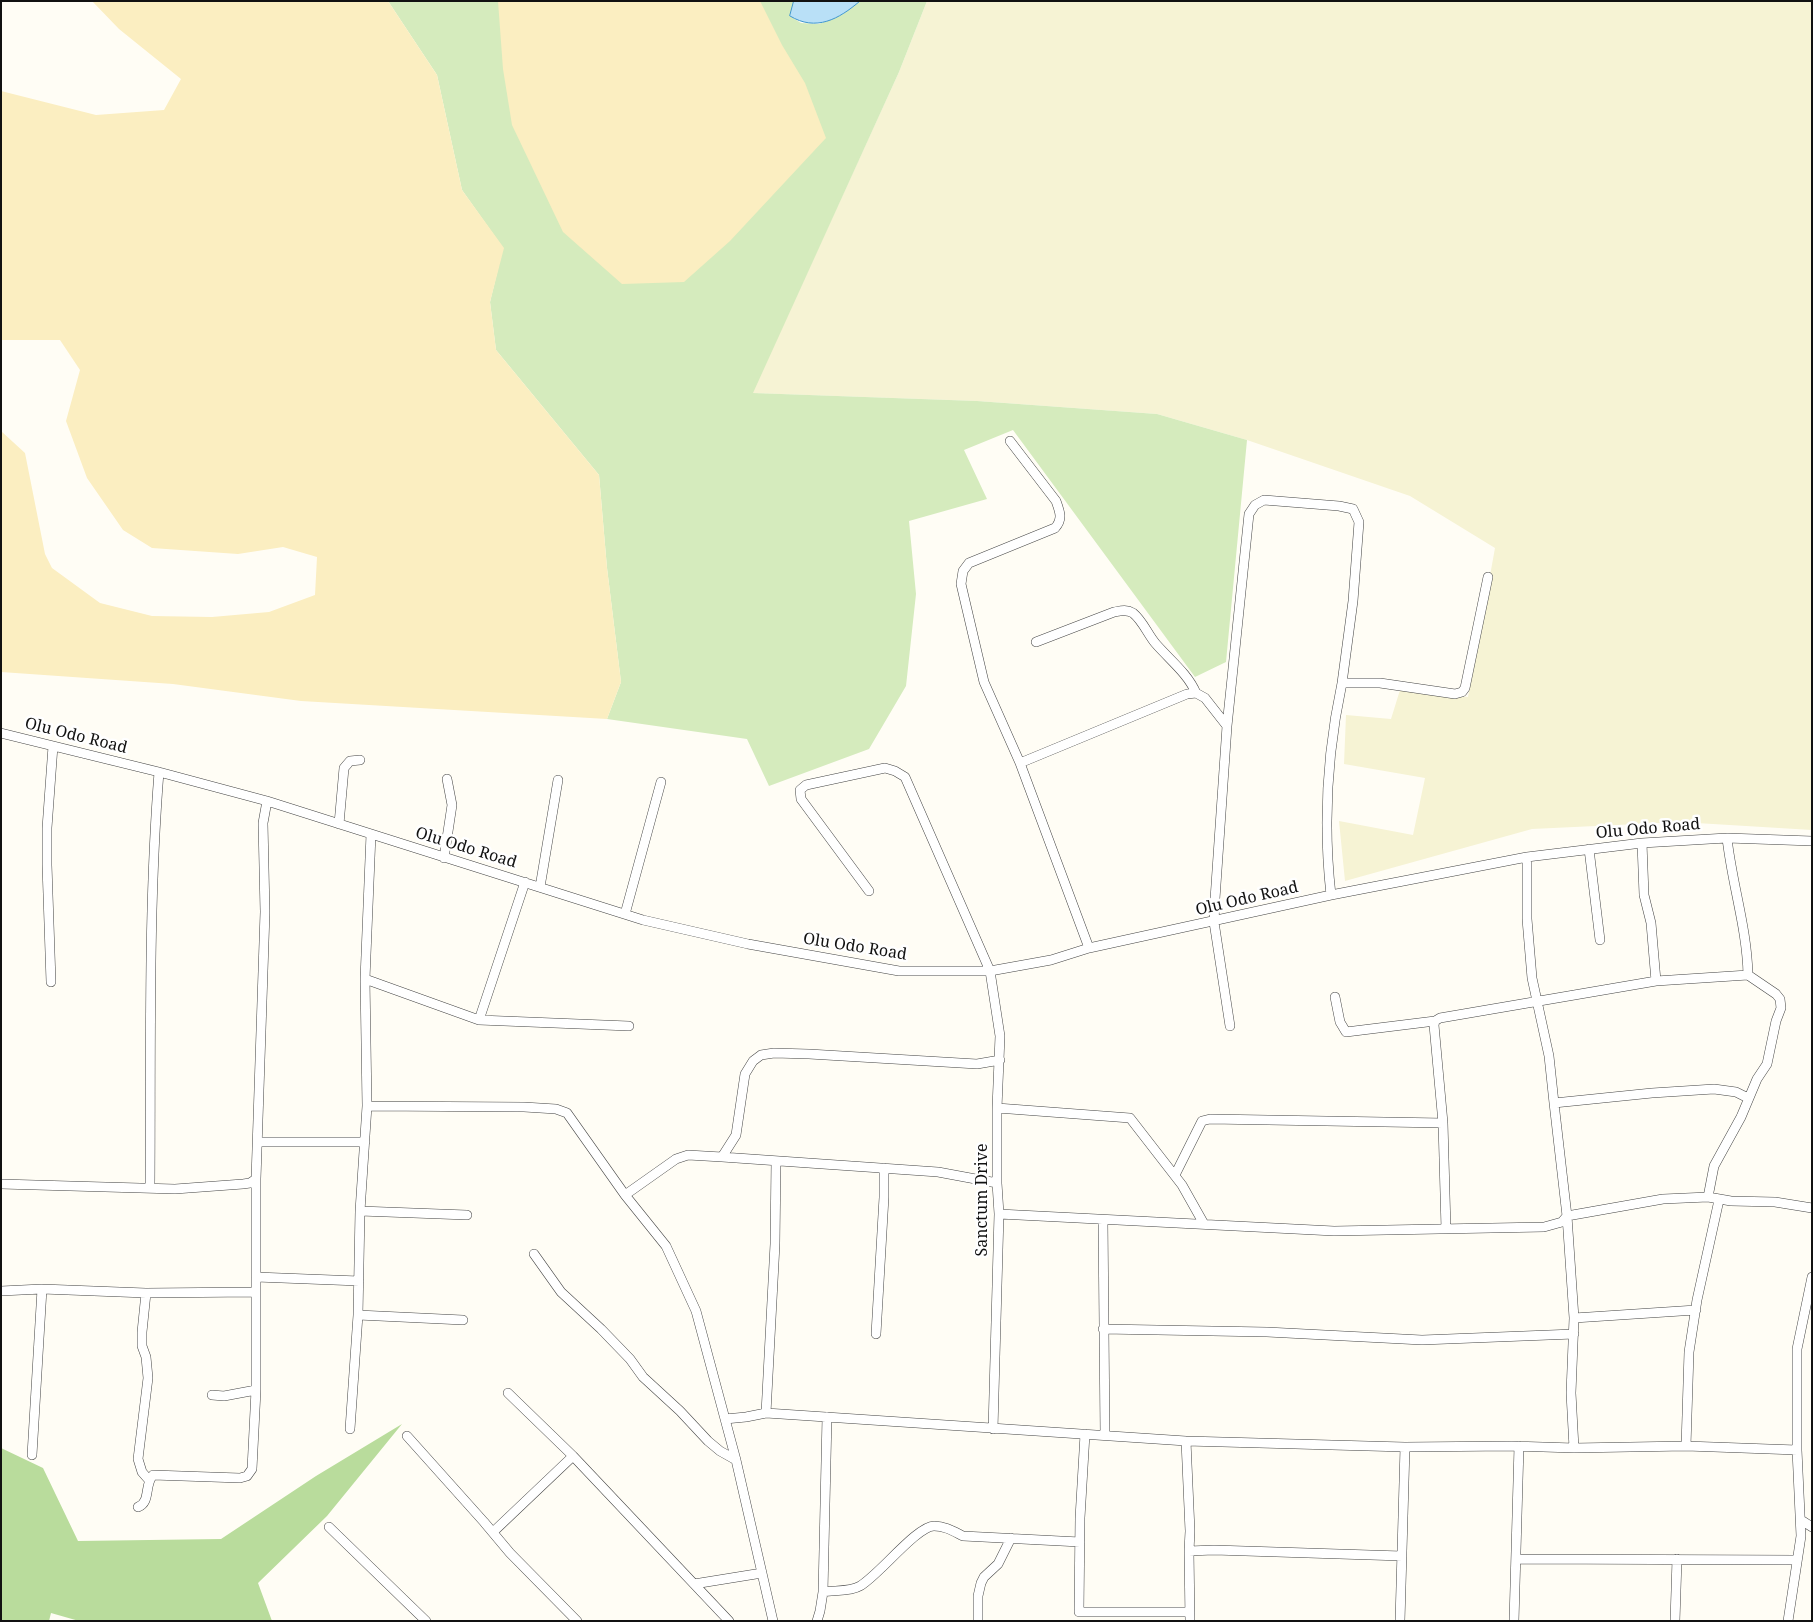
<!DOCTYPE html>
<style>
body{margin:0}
#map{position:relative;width:1813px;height:1622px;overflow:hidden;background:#fffdf5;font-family:"Noto Serif",serif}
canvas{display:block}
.frame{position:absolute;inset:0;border:2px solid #111;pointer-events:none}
</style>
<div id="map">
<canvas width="1813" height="1622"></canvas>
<div class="frame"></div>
</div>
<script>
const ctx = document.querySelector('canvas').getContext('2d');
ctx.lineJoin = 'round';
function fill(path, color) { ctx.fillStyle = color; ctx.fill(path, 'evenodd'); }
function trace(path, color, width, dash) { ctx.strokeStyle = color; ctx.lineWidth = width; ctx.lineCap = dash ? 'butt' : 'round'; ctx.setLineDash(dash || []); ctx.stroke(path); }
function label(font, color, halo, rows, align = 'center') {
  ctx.font = font + ' "Noto Serif",serif'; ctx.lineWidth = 5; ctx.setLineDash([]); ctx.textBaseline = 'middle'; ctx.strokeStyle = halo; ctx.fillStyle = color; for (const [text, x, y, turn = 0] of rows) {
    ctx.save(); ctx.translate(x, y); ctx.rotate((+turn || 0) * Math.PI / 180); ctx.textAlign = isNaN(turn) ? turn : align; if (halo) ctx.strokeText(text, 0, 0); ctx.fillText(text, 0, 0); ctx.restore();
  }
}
fill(new Path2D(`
 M927 1H1812V830L1680 822 1532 829 1345 881 1339 821 1413 835 1425 778 1344 764 1346 715 1391 719 1400 690 1468 697 1495 548 1410 496 1247 440 1157 414 977 401 752 393 899 72Z`), '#f6f3d4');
fill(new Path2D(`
 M388 1H794L790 16 801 23 819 24 843 14 860 1H927L899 72 753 393 977 401 1157 414 1247 440 1226 662 1195 677 1013 430 964 450 987 499 909 521 916 594 906 686 869 749 769 786 747 739 607 719 621 682 607 568 599 475 496 350 490 302 503 248 462 190 437 75Z`), '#d5ebbd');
fill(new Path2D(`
 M402 1424 327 1516 258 1583 272 1621H79L51 1613 49 1621H1V1448L43 1468 78 1541 221 1539 316 1476Z`), '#b9dc9c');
fill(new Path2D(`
 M92 1H388L437 75 462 190 504 248 490 302 496 350 599 475 607 568 621 682 607 719 301 701 173 684 1 672V431L25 453 45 554 52 568 100 603 152 616 212 617 269 612 315 595 317 557 283 547 238 554 152 548 123 530 87 478 66 421 80 370 60 340H1V91L96 115 164 110 181 79 119 29Z
 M498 1H760L782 45 805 83 826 138 730 241 684 282 622 284 563 232 512 125 503 69Z`), '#fbeec1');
const water = new Path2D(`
 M794 1H860C839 19 816 32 790 16Z`);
fill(water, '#b9e0f7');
trace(water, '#3f96cf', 1);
const street = new Path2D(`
 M1010 441 1056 501C1060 512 1063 519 1055 528L969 563 963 571 961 584 984 682 1020 763 1089 948
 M1036 642 1114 612C1120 611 1126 609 1133 613 1143 621 1148 635 1156 644 1170 660 1188 674 1196 693
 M1 733 159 772 267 801 643 920 748 944 899 971H990L1051 960 1089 948 1331 895 1527 857 1642 843 1727 838 1812 841
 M1020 763 1187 694 1196 693 1205 698 1227 726
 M339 824 344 768 350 761 360 760
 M1727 838C1732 884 1747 928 1748 975L1776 994 1780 999 1781 1008 1776 1021 1767 1064 1757 1079 1741 1117 1714 1166 1708 1197 1731 1201 1775 1202 1812 1208
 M1642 843 1644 895 1651 923 1656 981
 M1589 849 1600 940
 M1527 857V919L1532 978 1549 1056 1554 1103 1652 1093 1714 1089 1736 1092 1748 1098
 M444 858 452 805 447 779
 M540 887 558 780
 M869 891 801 799 800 790 806 785 885 768 895 771 905 777 990 971 1000 1036 997 1108V1183L999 1214 993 1429
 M1331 895C1323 824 1327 753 1342 683H1380L1455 694 1462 692 1465 688 1488 577
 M625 914 661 782
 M365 979 479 1020 629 1026
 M51 982 47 865V828L53 746
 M1335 997 1340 1022 1346 1032 1435 1021
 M479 1020 525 882
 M1230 1026 1214 922 1215 899 1227 726 1249 514 1255 505 1264 500 1339 506 1353 509 1359 522 1353 601 1342 683
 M1554 1103 1567 1216 1574 1318 1571 1393 1574 1448
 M367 1106 524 1107 556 1109 567 1113 625 1195 666 1246 696 1311 736 1460 773 1621
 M997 1108 1130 1118 1182 1185 1204 1224
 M1443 1123 1434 1025 1435 1021 1440 1018 1656 981 1748 975
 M258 1142H365
 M722 1157 938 1172 997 1183
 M1175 1175 1202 1121 1210 1119 1443 1123 1446 1229
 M1 1184 175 1189 243 1184 250 1183 256 1179
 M150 1188C151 1050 148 910 159 772
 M625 1195 676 1159 688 1155 722 1157 736 1135 745 1074 753 1061 761 1055 774 1053 809 1054 977 1064 1000 1060
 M360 1211 467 1215
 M999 1214 1334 1231 1544 1227 1562 1222 1567 1216 1663 1199 1708 1197
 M1103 1220 1105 1435
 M534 1254 561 1292 601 1329 630 1359 643 1377 680 1411 708 1441 720 1451 736 1460
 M256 1277 359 1281
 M1 1291 42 1289 146 1293 255 1292
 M146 1293 142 1332V1346L146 1357 148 1378 138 1459 142 1472 149 1480
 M358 1315 463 1320
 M1574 1318 1696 1310
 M1103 1329 1267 1332 1422 1340 1574 1334
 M876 1334 884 1197V1168
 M508 1393 573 1456 729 1621
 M212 1395 224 1396 256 1390
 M766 1413 1186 1441 1405 1447 1512 1446 1574 1448 1686 1446 1797 1450
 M725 1419 746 1417 766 1413 775 1244 776 1161
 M350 1429 358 1315 360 1211 367 1106 365 979 371 834
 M1085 1434 1080 1518 1079 1612H1190
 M407 1436 484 1522 510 1553 577 1621
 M1186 1441 1190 1531 1189 1551 1214 1550 1402 1556
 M1686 1446 1689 1352 1697 1300 1719 1200
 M32 1455 42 1289
 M138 1507C151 1502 144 1485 153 1475L240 1478 247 1476 252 1469 256 1390V1179L265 912 263 823 267 801
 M1801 1520 1812 1527
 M329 1527 426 1621
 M493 1532 573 1456
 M1189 1551 1190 1621
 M1516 1559 1797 1560
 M694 1584 762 1573
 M823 1592C834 1590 850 1592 860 1586 879 1575 917 1526 934 1526 945 1526 953 1531 963 1536L1080 1542
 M817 1621 820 1611 823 1592 827 1417
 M978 1621V1596L981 1583 984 1577 998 1564 1011 1538
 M1400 1621 1405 1447
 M1514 1621 1519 1446
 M1675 1621 1677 1559
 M1788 1621 1801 1536 1797 1450V1349L1812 1277`);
trace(street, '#444', 10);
trace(street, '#fff', 9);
label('16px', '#111', '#fff', [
 ["Olu Odo Road",76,736,14],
 ["Olu Odo Road",1648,829,-5],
 ["Olu Odo Road",466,848,17],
 ["Olu Odo Road",1247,899,-13],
 ["Olu Odo Road",855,947,9],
 ["Sanctum Drive",982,1200,-90]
]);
</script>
